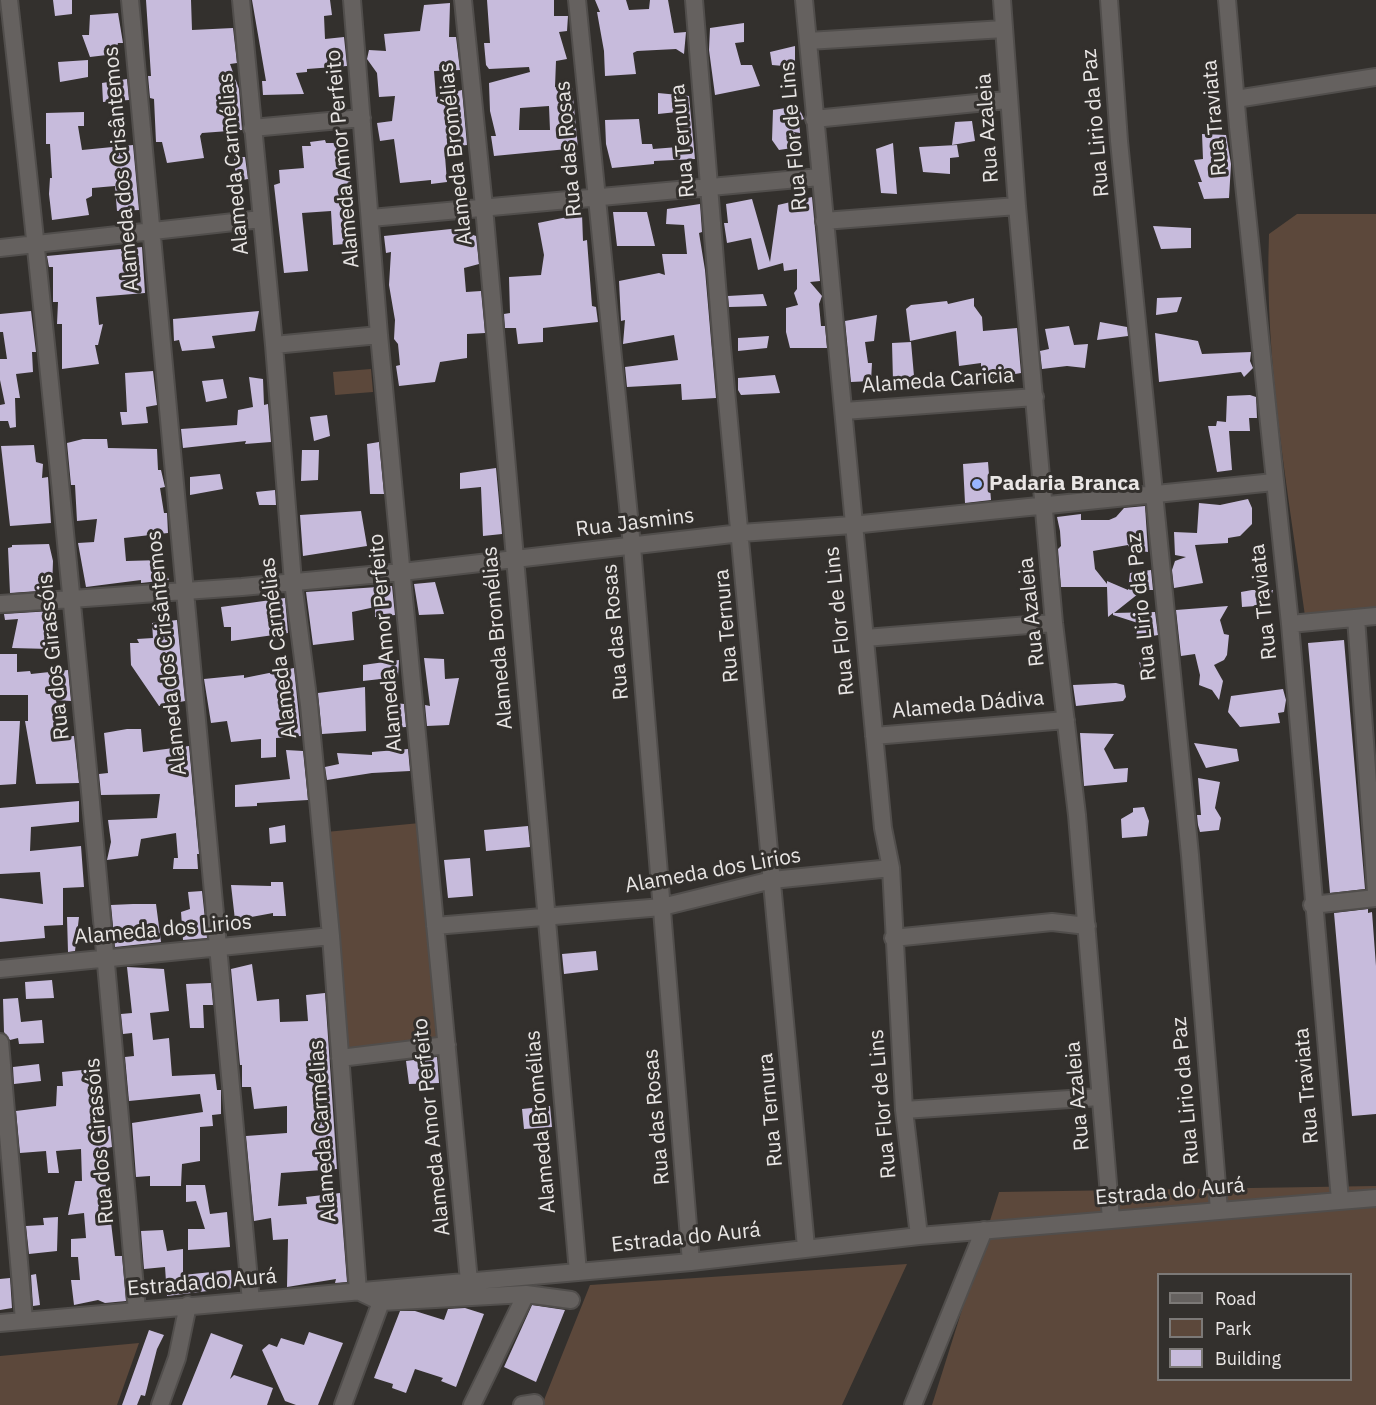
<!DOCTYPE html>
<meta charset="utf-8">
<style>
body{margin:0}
#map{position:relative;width:1376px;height:1405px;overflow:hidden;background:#33302d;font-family:"IBM Plex Sans",sans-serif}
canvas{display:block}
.legend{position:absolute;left:1157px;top:1273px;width:195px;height:108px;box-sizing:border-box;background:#33302d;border:2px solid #7c7977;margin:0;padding:8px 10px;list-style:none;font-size:18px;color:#e9e6e5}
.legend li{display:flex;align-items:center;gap:12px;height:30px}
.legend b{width:30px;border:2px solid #7c7977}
</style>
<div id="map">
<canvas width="1376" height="1405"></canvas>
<ul class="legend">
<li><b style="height:8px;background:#65615f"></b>Road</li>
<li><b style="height:16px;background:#5c483b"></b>Park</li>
<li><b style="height:16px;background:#c7bbdc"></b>Building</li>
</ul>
</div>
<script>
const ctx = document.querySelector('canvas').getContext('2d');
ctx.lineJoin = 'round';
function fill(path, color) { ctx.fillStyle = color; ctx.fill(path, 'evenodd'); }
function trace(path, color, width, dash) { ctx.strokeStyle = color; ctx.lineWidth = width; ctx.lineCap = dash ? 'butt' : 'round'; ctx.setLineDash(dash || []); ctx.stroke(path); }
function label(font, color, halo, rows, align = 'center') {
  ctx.font = font + ' "IBM Plex Sans",sans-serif'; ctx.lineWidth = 6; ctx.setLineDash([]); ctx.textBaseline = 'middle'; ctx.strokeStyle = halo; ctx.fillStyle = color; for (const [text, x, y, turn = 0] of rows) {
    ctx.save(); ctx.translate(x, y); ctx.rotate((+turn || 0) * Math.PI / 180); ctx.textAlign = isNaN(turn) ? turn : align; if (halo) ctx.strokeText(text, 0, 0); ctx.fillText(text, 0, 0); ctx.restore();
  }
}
fill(new Path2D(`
 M1297 214H1376V612L1305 616C1288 489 1264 362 1269 234Z
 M371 369 373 392 335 395 333 372Z
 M420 823 443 1037 344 1052 326 832Z
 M1376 1186V1405H932L999 1192ZM1158 1274H1350V1380H1158Z
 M907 1264 842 1405H542L590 1285Z
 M139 1343 117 1405H0V1356Z`), '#5c483b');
fill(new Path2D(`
 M53 0H72V14L55 16Z
 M146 0H191L192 30 233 28 237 63 230 64 239 89 242 130 202 133 200 136 204 158 167 163 162 142H156L154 99 150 98 148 76H151Z
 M252 0H330L332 15 324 16 325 39 344 37 347 66 307 69V72L296 73 304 94 263 95 262 81H266Z
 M487 0H554V16H568L567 31 559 32 567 59 556 61 555 87H572L578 148 494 156 491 136H496L490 111 489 83 530 72 529 67 489 69 486 65 484 43H490ZM549 106 550 130H519L520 108Z
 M595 0H626L629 10 649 9 650 0H668L674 33 686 32 684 54 676 49 637 51 633 53 636 74 605 76 604 51 597 12H600Z
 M450 3 449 37H456L460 70 434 71 436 97 462 90 467 145 450 147 449 156H445L447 182 431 184V180L400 183 394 139 380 141 377 123 392 121 395 96 379 97 377 73 367 59 369 50 386 51 384 34 420 31 424 5Z
 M118 13 123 43H118L115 54 90 57 82 35H89L90 15Z
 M744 23V42L735 43 741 65H752L760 86 715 95 709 50 710 28Z
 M795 46V67L772 65 770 52Z
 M88 60V77L60 82 58 62Z
 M127 79 129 100 103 102 102 83Z
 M658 93 689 96 695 159 654 161V164L612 168 606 144 605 120 639 119 642 144H652L653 149 678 147 677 112 658 114Z
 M798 106 804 119 799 121 800 133 794 132 799 147 779 150 772 140 773 110Z
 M84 112V126H78L82 150 133 145 139 210 117 211 115 186 92 188V196L86 199 89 215 52 220 49 194 50 178H52L50 144H46V113Z
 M972 121 975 141 952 145 955 122Z
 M1202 134 1226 135 1231 164 1229 198 1204 199 1198 182H1202L1194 160 1203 159Z
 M325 140 326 143H336L338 168 349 167 357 243 333 245 331 211 302 213 308 271 284 273 274 185 280 183 279 170 304 168 302 146H311L310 142Z
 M893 143 897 194 881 193 876 149Z
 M957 145 959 157 950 158V174L923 172 919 147Z
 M234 157H245L248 179 236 181Z
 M812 197 820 281 810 282 822 296 819 304 821 326H825L827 348H790L786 332V308L798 305 794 293 797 289V269L784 271 783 263 758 270 751 238 727 243 724 223H728L726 204 752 199 770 262 778 205Z
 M700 204 702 232 699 233 705 270 716 398 682 400 681 384 627 387 625 367 678 360 674 335 623 344 625 320 621 321 619 281 659 273 665 275 662 254H687L684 225 666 224 667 209Z
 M613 212H647L655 246H617Z
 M582 214 583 241 587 240 592 306 596 307 598 322 543 328V342L518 344 516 328H505L504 314 510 313 509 277 541 275 544 255 538 223Z
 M1153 226 1191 228V248L1161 249Z
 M470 227V234L476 236 479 264 464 268 466 292 481 291 485 333 467 334V358L440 362 435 382 399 386 396 366 400 365 398 344 394 339 395 320 389 285 391 252 386 253 384 236Z
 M142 247 145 293 96 297 99 325 103 324 98 345H95L99 364 62 369V324H57L58 302H53V267H49L47 256Z
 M763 294 767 306 729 307 728 296Z
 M1182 297 1177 312 1156 315 1157 298Z
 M974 298V306L982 317 983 331 1017 328 1021 373 981 380V363L959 366 956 331 910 341 906 309 911 305 947 301 948 304Z
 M31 311 36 352H32L33 372 16 374 20 398H15L16 427 10 428 8 421H0V405L5 404 0 380V359H7L3 332H0V314Z
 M259 311 255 331 212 336 215 348 182 351 179 340 174 341 173 319Z
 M877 315 874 341 865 342 868 363H872L871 381 851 382 845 321Z
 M1100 322 1127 327 1128 336 1097 340Z
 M1069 326 1074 345 1088 344 1085 368 1067 366 1042 369 1040 351 1049 349 1045 329Z
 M1155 333 1198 341 1202 354 1251 352 1250 361 1253 368 1244 377 1241 372 1159 382Z
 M769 336 767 348 738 351V338Z
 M911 342 914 376 893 381 892 343Z
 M153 371 157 405 146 407 148 423 122 425 120 412H127L125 373Z
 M775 375 780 393 741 395 738 390V378Z
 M249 377 263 379 264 405 268 404 271 442 245 444 246 441 183 448 181 429 237 425 238 410 253 407Z
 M223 379 227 398 206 402 202 381Z
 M1250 395 1256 397 1257 418H1249L1250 431H1229L1232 470 1217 472 1208 426H1216L1217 421 1226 422 1227 396Z
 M327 415 330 436 314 441 310 417Z
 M83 439H107L108 448 157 449 158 470H161L165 487 160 488 164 513H167L168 533 124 538 126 561 161 560 169 580 141 583V580L86 587 78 543 94 542 97 519 77 521 75 485H71L67 443Z
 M379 442 384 494H370L367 444Z
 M34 445 36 462 43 464 42 478 48 477 51 523 10 526 1 446Z
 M302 450H319L318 480 301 481Z
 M988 462 991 500 965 503 963 464Z
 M496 468 502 534 483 536 481 487 460 489V473Z
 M220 474 223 489 190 495V477Z
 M275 490 276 505H259L256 492Z
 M1248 499 1252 508V524L1240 536 1228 538V543L1195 545 1203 583 1174 588 1172 570 1175 561 1186 557 1175 555 1174 532 1197 533 1199 503 1220 505Z
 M1145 506 1148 552 1128 549V545L1093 551 1095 569 1107 584V581L1128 590 1130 573 1151 570 1153 590H1143L1114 613 1155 612 1158 635 1136 639 1138 623 1113 615V613L1108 617 1107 587H1061L1058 549 1061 546 1060 531 1057 517 1081 514V520H1109L1116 517 1124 508Z
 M361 511 367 546 303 556 300 515Z
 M49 544 53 561 52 590 10 593 8 548 12 547V545Z
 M435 582 444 614 419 615 414 584Z
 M392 586 395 615 375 617V607L352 612 354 640 313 645 306 592Z
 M1252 590H1273L1269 605 1242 607 1241 592Z
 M285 598 288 633 231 641V627H224L221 607Z
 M1228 606 1220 620 1224 634 1229 635 1227 655 1224 660 1214 665 1223 681 1219 700 1212 690 1199 685 1200 675 1195 654 1181 656 1176 610Z
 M52 611 49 616 50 649 12 648 18 619 5 620 4 614Z
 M177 620 185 701 159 706 131 665 130 643H139L137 639 153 638 152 623Z
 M1344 640 1365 889 1330 893 1308 643Z
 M0 654H17V672L30 671 31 674 68 670 71 701 56 700 61 737 74 736 79 783 36 784 25 721H28V695H0Z
 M424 658 444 659 445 679 459 678 449 725 427 726 425 705 430 706Z
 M399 660 398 677 363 681V665Z
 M1139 662 1155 671 1156 680 1144 681Z
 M294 668 301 736 276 738V757L261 758V739L231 742 227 721 211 723 204 679 244 675V678Z
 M1116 683 1124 685 1126 697 1123 701 1076 706 1073 685Z
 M365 687 366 731 322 734 318 693Z
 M1283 689 1286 700 1284 712 1278 713 1280 723 1240 727 1228 712 1231 696Z
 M395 703 404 704 406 727 389 728Z
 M0 721H20L16 784 0 785Z
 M127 729H141L143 752 189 746 199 854H197L198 869H173L174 858H178L176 833 141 839 138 856 107 860 111 842 108 820 157 818 160 794 101 795 99 774 108 773 104 733Z
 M1080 733 1114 734 1104 749 1114 769 1128 768 1127 782 1084 786Z
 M1194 743 1237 749 1239 761 1206 768Z
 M408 749 410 771 372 773 327 780 325 767 339 764 337 753 372 755V752Z
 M286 750 303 751 308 800 257 803V806L235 807V785L290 779Z
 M1198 778 1220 782 1215 808 1221 818 1219 830 1200 832 1198 825 1197 815H1201Z
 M79 801V822L31 827 30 851 81 846 84 887 63 888V925L44 926 45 938 0 942V898L43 904 40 872 0 874V808Z
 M1144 807 1149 821 1147 836 1122 838 1121 819 1133 812V808Z
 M285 825 286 842 270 844 269 828Z
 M528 826 530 847 486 851 484 830Z
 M470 858 473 896 448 898 444 860Z
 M271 882H283L286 916H273V913L235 920 231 885 271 886Z
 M202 891 207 938 183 940 181 912 190 909 188 892Z
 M133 904H156L161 942 115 947 111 905Z
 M1368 909V913L1372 912 1376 966V1114L1352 1116 1334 913Z
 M67 917H79L75 951 68 952Z
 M596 951 598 970 564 974 562 954Z
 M252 964 257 1001 279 999 280 1022 308 1021 306 995 325 993 337 1169 281 1173 278 1206 307 1204 306 1197 340 1193 347 1282 335 1283 336 1279 287 1287 288 1239 273 1240 271 1218 254 1221 246 1136 287 1133V1106L254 1109 251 1087H242V1065H240L231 969Z
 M127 967 164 969 169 1011 150 1013 153 1040 169 1038 172 1076 215 1074 217 1090H221V1114L212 1115 213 1126 200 1127V1161L182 1164 181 1186H150V1176L136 1177 132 1123 203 1112 200 1094 129 1101 125 1057 134 1056 132 1033 123 1034 121 1014 132 1013Z
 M52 980 54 998 26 999 25 982Z
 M211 983 213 1005H203L204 1028H190L186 984Z
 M18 998 21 1022 42 1020 44 1043 19 1044 18 1038 10 1040 4 1032 3 999Z
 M437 1057 439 1083 409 1084 406 1061Z
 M39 1064 41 1081 14 1084 13 1067Z
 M92 1069 93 1082 97 1081 103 1127 110 1126 112 1147 107 1148V1169H103L106 1187H102L98 1214H110L115 1256H122L126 1301 105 1303 98 1300 74 1305 71 1280H80L78 1257H71V1239L86 1238 84 1213 68 1215 75 1181H82L81 1149 56 1151 59 1173H48L46 1151 20 1153 16 1111 56 1106 57 1086H63L62 1072Z
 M550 1106 552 1127 524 1129 522 1109Z
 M186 1185H205L210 1214 227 1212 230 1247 188 1250V1229H205L196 1201 186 1202Z
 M58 1217 57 1251 29 1254 26 1226 44 1225 43 1218Z
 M163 1230 167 1251 183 1249V1275L231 1270 232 1288 167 1296 165 1267 144 1269 141 1231Z
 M36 1274 40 1305 33 1306 31 1275Z
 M10 1278 12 1308 0 1310V1279Z
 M532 1305 565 1310 536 1382 504 1367Z
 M465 1308 484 1314 456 1387 441 1381 443 1378 415 1369 406 1393 392 1388 393 1384 374 1378 400 1311H415L444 1320 448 1309Z
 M149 1330 164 1335 157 1349 145 1396 141 1395 137 1405H122Z
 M309 1332 343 1343 318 1405H296L285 1401 262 1350 269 1344 277 1347 281 1338 304 1345Z
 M211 1333 243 1345 230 1379 234 1375 273 1388 267 1405H182Z`), '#c7bbdc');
const minor = new Path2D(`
 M9 0C58 436 99 874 137 1311
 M130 0 251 1301
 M241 0 274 345 293 582 309 705 331 936 358 1291 381 1302 343 1405
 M352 0 379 335 469 1281
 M463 0 484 207 578 1272
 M577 0 632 546 691 1262
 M694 0 722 347 806 1247
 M804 0 883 828 891 868 904 1110 919 1236
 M1002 0 1017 206 1054 623 1077 815 1111 1219
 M1109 0 1119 141 1190 855 1219 1210
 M1227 0 1238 127 1290 624 1340 1200
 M808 41 1004 29
 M1236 99 1376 77
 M814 119 1007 100
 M252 128 362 118
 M371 218 820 177
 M824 221 1017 206
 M0 248 261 219
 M274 345 379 335
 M844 411 1035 397
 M0 604 242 587 402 572 741 533 852 525 1274 482
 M1356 618 1376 893
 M1290 624 1376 616
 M865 638 1054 623
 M874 736 1066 720
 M1312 905 1376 898
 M435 926 662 907 772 880 891 868
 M893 938 1052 922 1087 926
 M0 969 331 936
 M0 1042 24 1320
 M340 1058 447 1045
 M904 1110 1100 1097
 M381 1302 526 1294 571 1300
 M0 1323 691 1262 919 1236 1376 1198
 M160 1405 177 1358 188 1305
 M472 1405 526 1294
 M522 1405 535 1403
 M913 1405 984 1230`);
trace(minor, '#514e4c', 20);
trace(minor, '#65615f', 16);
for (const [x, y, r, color] of [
 [977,484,6,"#98b5fd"]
]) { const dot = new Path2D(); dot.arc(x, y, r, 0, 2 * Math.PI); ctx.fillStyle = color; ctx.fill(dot); trace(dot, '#33302d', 2); }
label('21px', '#e9e6e5', '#33302d', [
 ["Rua Traviata",1215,118,-95],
 ["Rua Lirio da Paz",1096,123,-95],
 ["Rua Azaleia",988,128,-94],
 ["Rua Flor de Lins",794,136,-95],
 ["Rua Ternura",683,141,-95],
 ["Rua das Rosas",569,149,-95],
 ["Alameda Bromélias",456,154,-96],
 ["Alameda Amor Perfeito",343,159,-95],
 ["Alameda Carmélias",234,164,-95],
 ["Alameda dos Crisântemos",122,169,-95],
 ["Alameda Caricia",938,381,-4],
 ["Rua Jasmins",635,523,-7],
 ["Rua Traviata",1264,602,-96],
 ["Rua Lirio da Paz",1142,607,-96],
 ["Rua Azaleia",1032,612,-96],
 ["Rua Flor de Lins",840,621,-96],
 ["Rua Ternura",727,626,-95],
 ["Rua das Rosas",616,632,-95],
 ["Alameda Bromélias",498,638,-95],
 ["Alameda Amor Perfeito",386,643,-95],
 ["Alameda Carmélias",279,648,-97],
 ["Alameda dos Crisântemos",167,653,-96],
 ["Rua dos Girassóis",54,657,-96],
 ["Alameda Dádiva",968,705,-5],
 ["Alameda dos Lirios",713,871,-10],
 ["Alameda dos Lirios",163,930,-5],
 ["Rua Traviata",1307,1086,-95],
 ["Rua Lirio da Paz",1186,1091,-95],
 ["Rua Azaleia",1078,1096,-95],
 ["Rua Flor de Lins",883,1104,-95],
 ["Rua Ternura",771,1110,-95],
 ["Rua das Rosas",657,1117,-95],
 ["Alameda Bromélias",541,1122,-95],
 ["Alameda Amor Perfeito",432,1127,-96],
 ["Alameda Carmélias",323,1131,-94],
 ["Rua dos Girassóis",100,1141,-95],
 ["Estrada do Aurá",1170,1192,-5],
 ["Estrada do Aurá",686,1238,-6],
 ["Estrada do Aurá",202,1283,-5]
]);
label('bold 21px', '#e9e6e5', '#33302d', [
 ["Padaria Branca",989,484]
], 'left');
</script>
